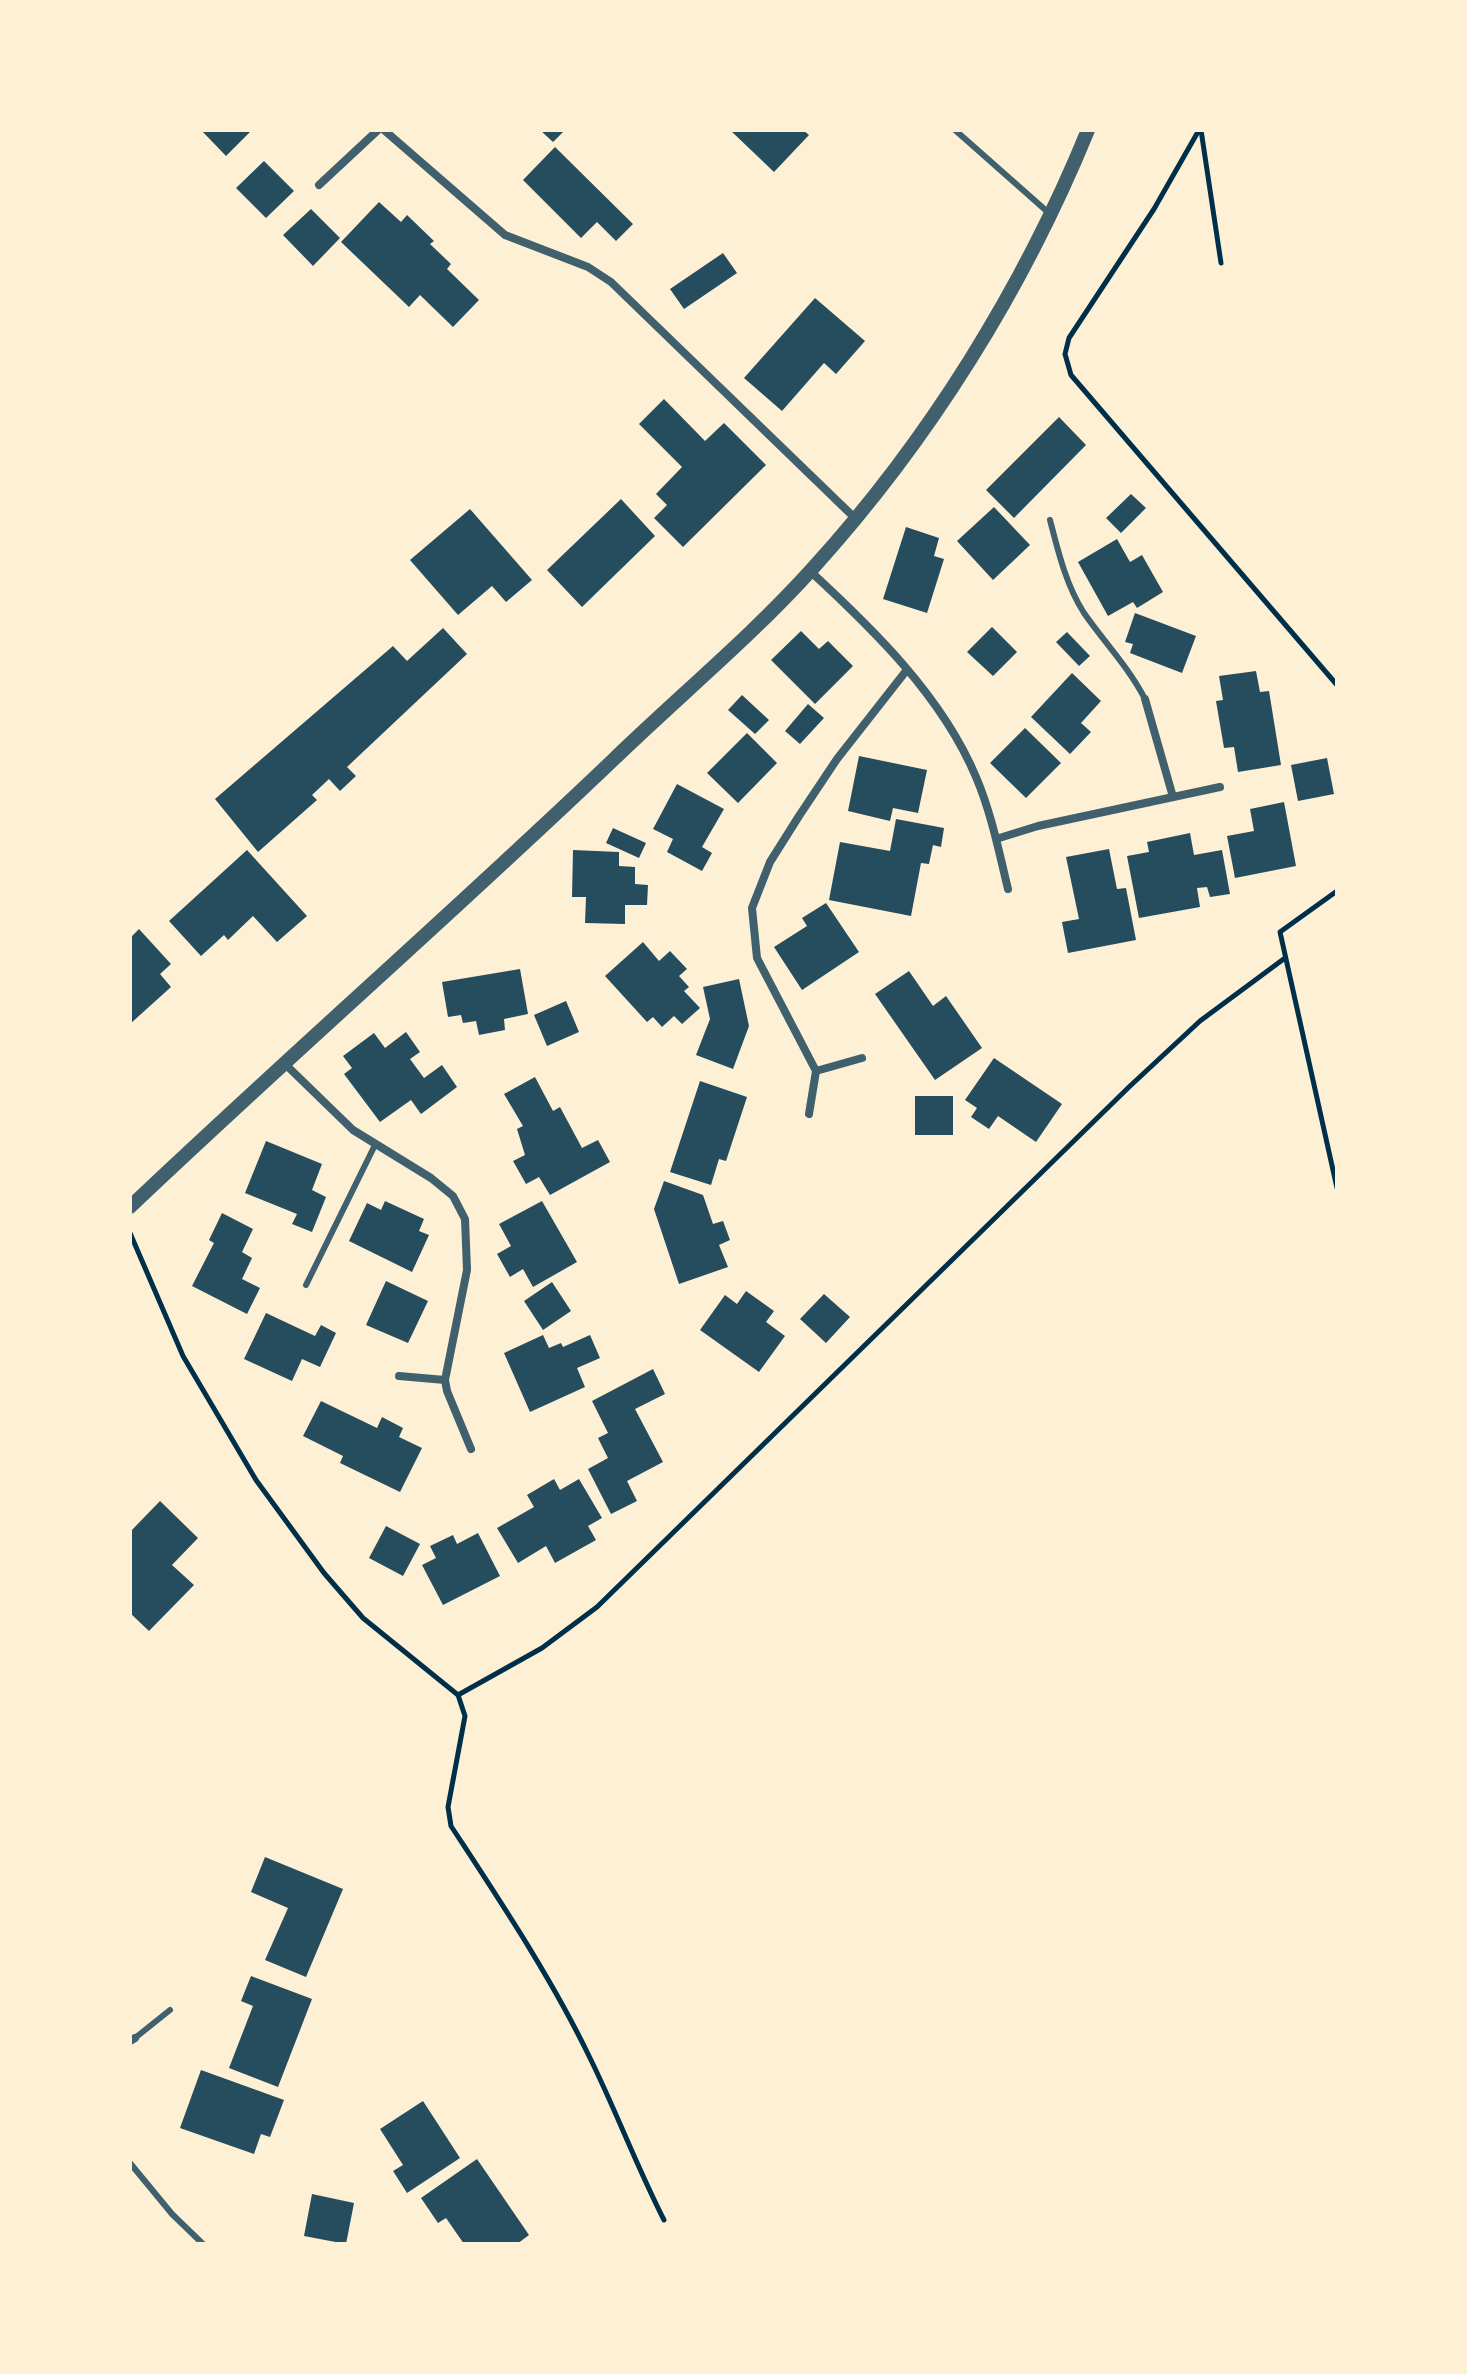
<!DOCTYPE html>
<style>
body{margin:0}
#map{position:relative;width:1467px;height:2374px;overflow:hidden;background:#fdf0d5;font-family:"Libre Baskerville",serif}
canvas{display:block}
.frame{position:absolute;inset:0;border:132px solid #fdf0d5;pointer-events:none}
</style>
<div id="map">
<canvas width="1467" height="2374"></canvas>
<div class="frame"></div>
</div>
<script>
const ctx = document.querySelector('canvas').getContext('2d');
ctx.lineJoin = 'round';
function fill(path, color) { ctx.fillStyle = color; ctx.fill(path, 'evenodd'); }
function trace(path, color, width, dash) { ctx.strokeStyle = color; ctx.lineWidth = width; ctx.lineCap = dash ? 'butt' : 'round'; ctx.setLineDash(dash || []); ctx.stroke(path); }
fill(new Path2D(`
 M201 130H252L226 156Z
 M540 130H565L553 142Z
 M730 130H803L809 135 774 172Z
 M555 147 633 224 616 241 597 222 581 238 523 180Z
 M264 161 294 191 266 218 236 188Z
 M379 202 401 222 407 215 434 241 430 244 451 264 447 269 479 300 453 327 420 295 409 307 341 242Z
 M311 209 340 238 313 266 283 235Z
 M723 253 737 273 684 309 670 289Z
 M815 298 865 341 836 374 824 363 782 411 744 378Z
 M664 399 705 441 724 423 766 465 683 547 654 518 667 505 656 494 682 467 639 424Z
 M1059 417 1086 445 1014 518 986 490Z
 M1131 494 1146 508 1121 533 1106 518Z
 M621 499 655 536 582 607 547 570Z
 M994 507 1030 545 993 580 957 541Z
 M470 509 532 580 506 602 492 586 458 615 410 560Z
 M906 527 939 538 934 556 944 559 927 613 883 599Z
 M1117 539 1130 562 1142 555 1163 592 1137 608 1133 602 1108 616 1078 562Z
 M1135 613 1196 636 1182 673 1130 653 1133 644 1125 642Z
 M992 627 1017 652 993 676 967 652Z
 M443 628 467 654 347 767 356 776 340 791 329 779 312 795 317 800 258 852 215 799 393 646 407 661Z
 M801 631 819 649 828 641 853 666 815 704 771 660Z
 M1067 632 1090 656 1079 666 1056 642Z
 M1256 671 1260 692 1269 691 1281 765 1238 772 1234 747 1224 748 1216 701 1223 700 1219 676Z
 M1072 673 1101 701 1081 723 1091 732 1070 754 1031 717Z
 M742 695 769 720 755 734 728 710Z
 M808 704 824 718 800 744 785 731Z
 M1025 728 1061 763 1026 798 990 763Z
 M747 733 777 763 738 803 707 773Z
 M859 756 927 770 918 813 893 808 890 821 848 811Z
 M1327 758 1334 794 1298 801 1291 765Z
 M677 784 724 809 702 847 712 853 702 871 667 852 673 839 653 829Z
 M1284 802 1296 866 1235 878 1227 836 1254 831 1250 809Z
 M896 819 944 828 941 847 933 845 929 864 921 863 911 916 829 900 840 842 890 851Z
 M613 828 646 843 639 858 606 843Z
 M1190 833 1194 855 1222 850 1230 894 1210 897 1207 887 1197 888 1200 907 1139 918 1127 856 1149 852 1147 842Z
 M1109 849 1117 889 1126 888 1136 940 1068 953 1062 922 1079 919 1066 857Z
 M247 850 307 916 277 942 253 916 228 940 224 935 201 956 169 921Z
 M573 850 619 852V866L635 867V884L648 885 647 905H625V924L585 923 586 897H572Z
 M826 903 859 952 802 990 774 947 807 926 802 918Z
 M139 929 171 964 160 974 171 987 130 1024V938Z
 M643 942 659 961 670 951 687 969 679 976 689 987 684 991 700 1008 682 1024 674 1016 662 1027 653 1017 647 1022 605 976Z
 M520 969 528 1014 504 1019 505 1030 479 1035 476 1021 463 1023 461 1015 448 1017 442 982Z
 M909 971 933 1006 946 996 982 1048 935 1080 875 994Z
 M739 979 749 1026 733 1069 696 1055 710 1019 703 987Z
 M566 1001 579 1032 547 1046 534 1015Z
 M406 1032 420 1052 410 1059 424 1078 442 1065 457 1087 421 1114 411 1100 380 1122 344 1074 352 1068 343 1056 374 1033 385 1048Z
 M994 1058 1062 1104 1036 1142 998 1116 989 1129 971 1117 977 1108 965 1100Z
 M535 1077 553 1111 560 1107 582 1148 598 1140 610 1162 550 1195 539 1177 526 1184 513 1161 525 1155 517 1129 523 1126 504 1094Z
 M700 1081 747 1097 726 1161 719 1159 711 1185 670 1172Z
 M915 1096H953V1135H915Z
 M266 1141 322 1164 312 1190 326 1197 312 1232 292 1224 297 1214 245 1193Z
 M664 1181 703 1195 713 1224 723 1221 730 1240 719 1245 728 1267 679 1284 654 1209Z
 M385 1201 424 1219 419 1231 429 1235 412 1272 349 1241 367 1203 381 1210Z
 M542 1201 577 1262 533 1287 523 1269 510 1277 497 1254 511 1246 499 1224Z
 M222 1213 253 1229 242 1252 252 1258 242 1279 260 1288 247 1314 192 1286 214 1243 209 1240Z
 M386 1281 428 1301 408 1343 366 1325Z
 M552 1282 571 1311 543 1330 524 1301Z
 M746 1291 774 1311 766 1322 785 1336 759 1372 700 1330 725 1295 737 1304Z
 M824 1294 850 1317 826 1343 800 1319Z
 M266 1313 315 1336 321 1325 336 1333 320 1367 302 1359 292 1381 244 1359Z
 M543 1335 549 1348 561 1343 563 1347 590 1335 600 1358 577 1368 585 1387 530 1412 504 1353Z
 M653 1369 665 1394 635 1409 663 1462 627 1481 637 1501 611 1514 588 1469 608 1458 598 1438 608 1433 592 1401Z
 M321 1401 377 1428 382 1417 403 1428 399 1437 422 1448 400 1492 340 1463 343 1456 303 1436Z
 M554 1479 560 1490 579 1479 602 1518 588 1526 596 1540 555 1563 546 1546 518 1563 497 1528 534 1507 527 1495Z
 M160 1501 198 1538 172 1565 194 1585 149 1631 130 1613V1532Z
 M386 1526 420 1544 403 1576 369 1558Z
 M478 1533 500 1576 443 1605 422 1565 436 1558 430 1546 453 1535 457 1544Z
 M265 1857 343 1889 306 1977 265 1960 288 1908 251 1892Z
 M251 1976 312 1999 278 2087 229 2068 253 2006 241 2001Z
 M201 2070 284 2100 270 2137 261 2134 254 2154 180 2128Z
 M423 2101 460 2158 407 2193 393 2171 403 2165 380 2129Z
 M477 2159 529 2235 517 2244H464L446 2218 438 2223 421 2198Z
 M312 2194 354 2203 346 2244 304 2236Z`), '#264d5e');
trace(new Path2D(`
 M1199 130 1154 209 1069 338 1065 354 1071 375 1337 685
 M1201 130 1221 263
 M1337 891 1280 932 1337 1188
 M130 1233 183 1356 256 1480 324 1573 363 1618 458 1695 465 1716 448 1807 451 1826C500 1901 551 1977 590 2058 616 2111 637 2167 664 2220
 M458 1695 542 1648 597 1607 1129 1087 1200 1021 1285 958`), '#003049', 5);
trace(new Path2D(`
 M955 130 1050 214
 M1050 520C1058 551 1066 585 1084 613 1104 642 1128 666 1145 699
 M306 1285 375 1145
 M135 2038 170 2010
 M130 2163 172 2214 203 2244`), '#3f606c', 6);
trace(new Path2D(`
 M384 130 505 235 588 267 611 282 856 519
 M319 185 378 130
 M810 571C873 629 942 696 976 777 991 812 999 852 1008 889
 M1145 699 1173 797
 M996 839 1038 826 1220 787
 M284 1063 353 1130 431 1178 453 1196 465 1219 467 1270 445 1380 399 1376
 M816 1071 862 1058
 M809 1114 816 1071 757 958 752 908 770 862 799 816 837 759 906 671
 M445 1380 447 1391 471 1449
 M130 2041 135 2038`), '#3f606c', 8);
trace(new Path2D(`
 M130 1207C289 1056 454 912 613 760 679 696 752 636 813 568 929 440 1023 289 1088 130`), '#3f606c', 14);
</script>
